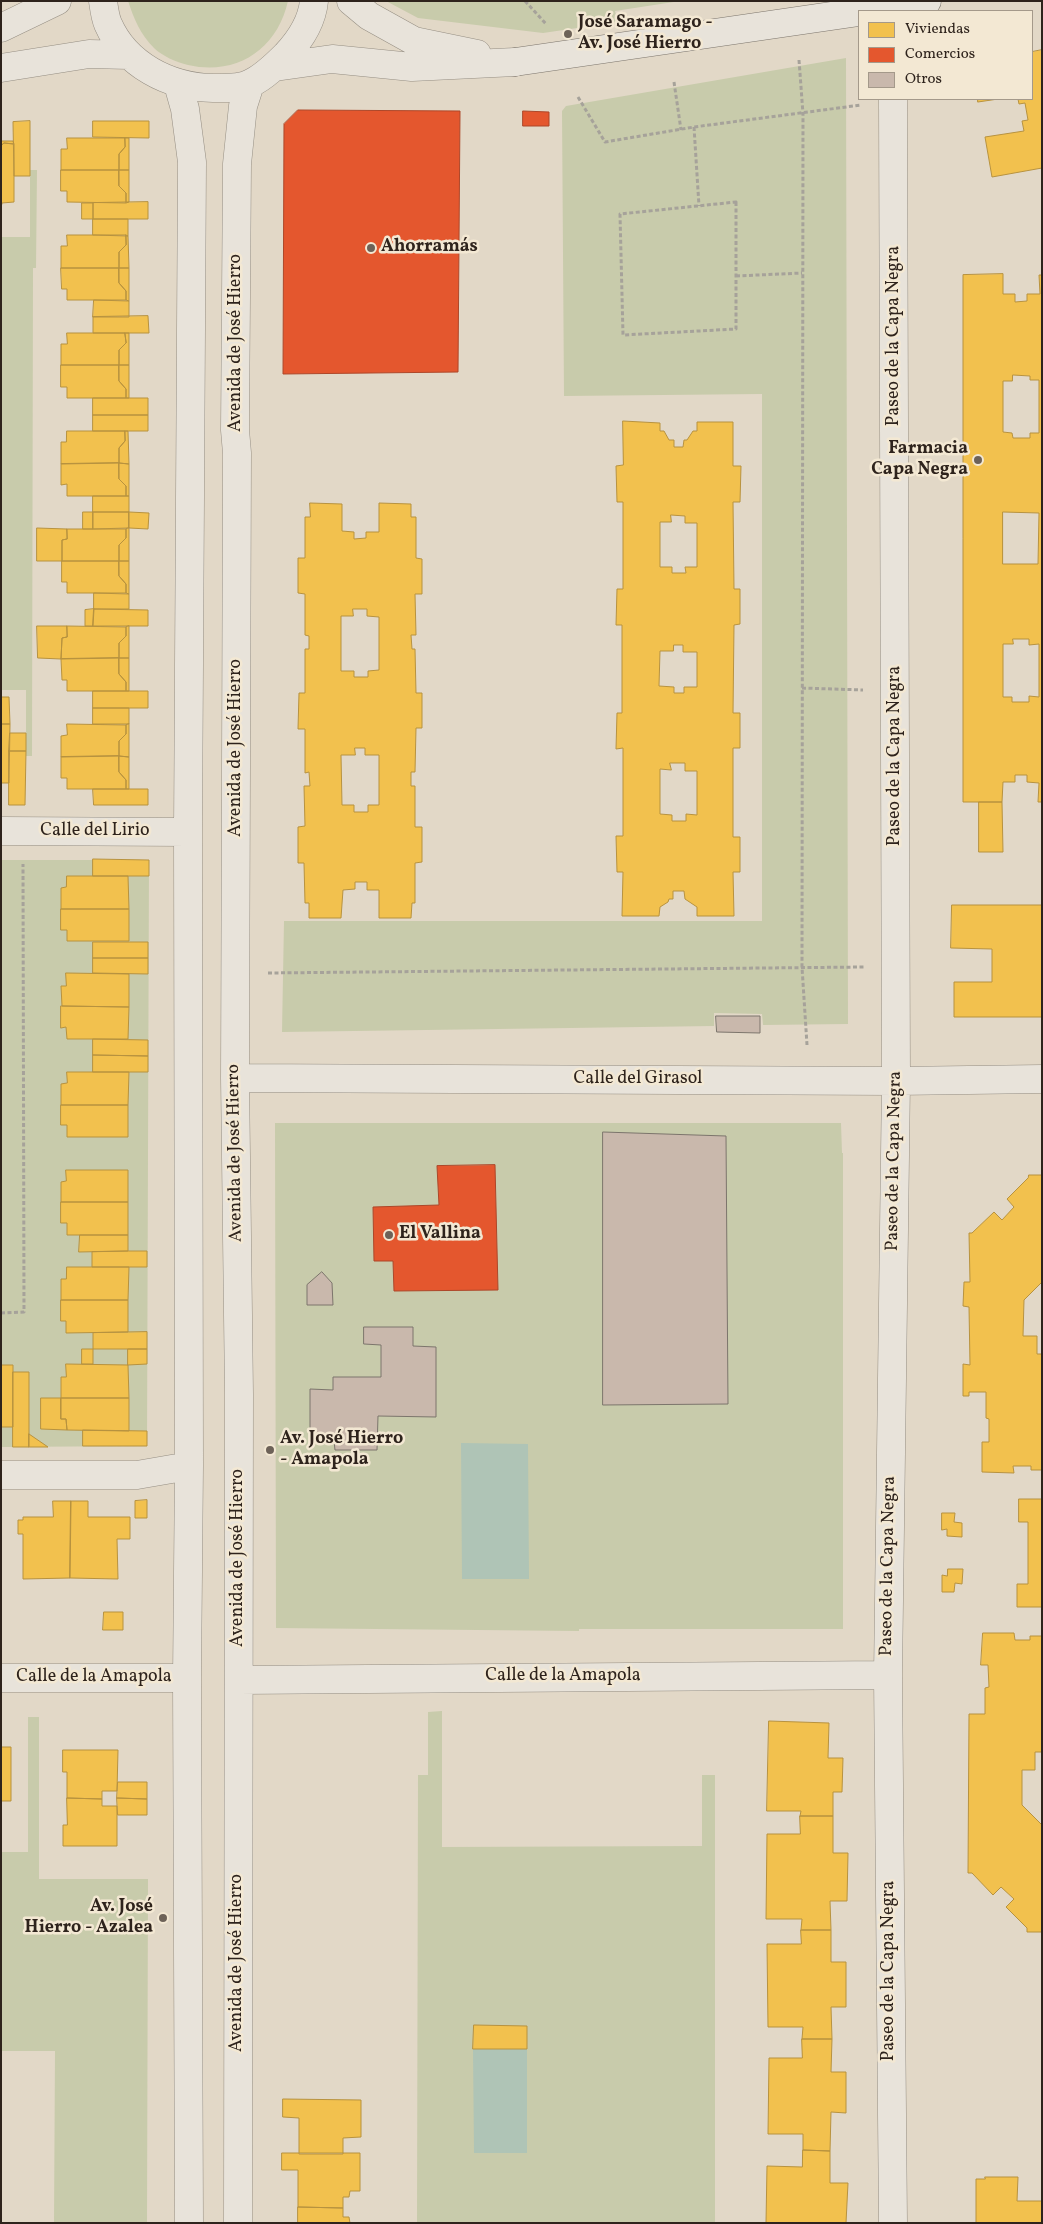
<!DOCTYPE html>
<meta charset="utf-8">
<style>
body{margin:0}
#map{position:relative;width:1043px;height:2224px;overflow:hidden;background:#e2d8c7;font-family:Vollkorn,serif}
canvas{display:block}
.frame{position:absolute;inset:0;border:2px solid #2e231c;pointer-events:none}
.legend{position:absolute;left:858px;top:10px;width:175px;height:90px;box-sizing:border-box;background:#f3e8d3;border:1px solid #a4998a;margin:0;padding:6px 9px;list-style:none;font-size:15px;color:#2e231c}
.legend li{display:flex;align-items:center;gap:10px;height:25px}
.legend b{width:25px;border:1px solid #a4998a}
</style>
<div id="map">
<canvas width="1043" height="2224"></canvas>
<div class="frame"></div>
<ul class="legend">
<li><b style="height:14px;background:#f2c14e"></b>Viviendas</li>
<li><b style="height:14px;background:#e4572e"></b>Comercios</li>
<li><b style="height:14px;background:#c9b8ac"></b>Otros</li>
</ul>
</div>
<script>
const ctx = document.querySelector('canvas').getContext('2d');
ctx.lineJoin = 'round';
function fill(path, color) { ctx.fillStyle = color; ctx.fill(path, 'evenodd'); }
function trace(path, color, width, dash) { ctx.strokeStyle = color; ctx.lineWidth = width; ctx.lineCap = dash ? 'butt' : 'round'; ctx.setLineDash(dash || []); ctx.stroke(path); }
function label(font, color, halo, rows, align = 'center') {
  ctx.font = font + ' Vollkorn,serif'; ctx.lineWidth = 5; ctx.setLineDash([]); ctx.textBaseline = 'middle'; ctx.strokeStyle = halo; ctx.fillStyle = color; for (const [text, x, y, turn = 0] of rows) {
    ctx.save(); ctx.translate(x, y); ctx.rotate((+turn || 0) * Math.PI / 180); ctx.textAlign = isNaN(turn) ? turn : align; if (halo) ctx.strokeText(text, 0, 0); ctx.fillText(text, 0, 0); ctx.restore();
  }
}
fill(new Path2D(`
 M128 1H288C277 50 236 76 188 65 176 62 162 56 154 48 140 34 134 19 128 1Z
 M386 1H680L615 11 618 22 543 33 418 18Z
 M846 58 848 1024 763 1025 762 1014 714 1013V1026L282 1032 284 921H762V394L564 396 562 111 566 106Z
 M30 170H37L36 268H33L32 756H26V690H1V237H30Z
 M1 860H149L147 1446 1 1447Z
 M275 1123H841L842 1153H843V1629H579V1631L276 1628Z
 M442 1711V1847L702 1846V1775H715V2223H417L418 1775H428V1712Z
 M28 1717H39V1879H148L147 2223H54L55 2051H1V1852H28Z`), '#c8cbab');
fill(new Path2D(`
 M461 1443 528 1444 529 1579H462Z
 M473 2049H527V2153H474Z`), '#afc4b6');
const homes = new Path2D(`
 M1042 50V168L992 177 985 137 1024 131 1022 121 1028 120 1025 103 1019 104 1018 99H1032V52Z
 M978 99H998L978 102Z
 M30 121V176H14L13 122Z
 M93 121H149V138L93 137Z
 M67 138H125V147L119 154V170H61V149H67Z
 M125 138H129V170H119V154L125 147Z
 M1 141H13L14 144 4 143 1 146Z
 M4 143 14 144V202L2 203 1 208V146Z
 M61 170H119V186L126 193V203L67 202V191H61Z
 M119 170H129V202L126 203V193L119 186Z
 M148 202V219H93V203Z
 M82 203H93V219H82Z
 M93 219H128V236L93 235Z
 M67 235H126V245L119 252V268H61V246H67Z
 M126 235 128 236 129 268H119V252L126 245Z
 M61 268H119V283L126 291V300H67V289H62Z
 M119 268H129V301L126 300V291L119 283Z
 M1003 274V294H1015V302L1027 301V294H1040L1039 275H1042V802H1038L1039 783 1027 782V775H1015V782H1003L1002 802H963V275ZM1013 375 1030 376V380H1039V433H1030V438H1013L1012 433 1003 432V381H1012ZM1003 512 1039 513 1038 564H1003ZM1013 639H1029V645L1039 644V697L1029 696V702H1012V697H1003V644H1013Z
 M94 300 129 301V317H93Z
 M148 316 149 333H93V317Z
 M67 333H125L126 343 119 350V365H61V344H67Z
 M125 333H129V365H119V350L126 343Z
 M61 365H119V381L126 389V398H67V387H61Z
 M119 365H129V398H126V389L119 381Z
 M93 398H148V415H93Z
 M93 415H148V431H93Z
 M623 421 660 423V431H664L669 440H674V447H683L684 440H687L693 431H697V422H733V466H741L740 502H733L734 589H740V624L734 625 733 713H740V748H733V837H740V872H733L734 916H697V907L685 899 684 891H673V899H669L668 902 660 907 659 916H622L623 872H617L616 836H623V748L616 749 617 713H622V625H616L617 589H623V502H617L616 466 623 465ZM671 515 685 516V523H697V567H685L686 573H672V567H660V522H671ZM674 645H683V652H697V687H684V693H674V687L659 686 660 651H673ZM670 763H685V771H697V815L686 814V821H672V815L660 814V769L671 770Z
 M67 431H125V441L119 448V463L61 464V442H66Z
 M125 431H128L129 464 119 463V448L125 441Z
 M119 463V479L126 486V496H67V484L61 485V464Z
 M119 463 129 464V496H126V486L119 479Z
 M93 496H129V512H93Z
 M310 503 342 504V531L354 532V539L366 538V532H379V503L411 504V517H416V558L422 559V594H415L416 635H411L412 649H415L416 693H422V728H416L415 772H411V786H415V827H422V862L415 863V903H412L411 918H379V890H367V882H355V889L343 890 341 918H309V903H305L304 863H298V827L305 826 304 786H310L309 772 305 773V729H298L299 693H305V649H309V636L305 635V594L298 593V558H305V517H310ZM353 609H367V616L379 617V670L368 671V677H354V671H341V616H353ZM355 748H365V755H379V805H368V812H354V805H342L341 755H355Z
 M83 512H93V529H83Z
 M93 512H129V528L93 529Z
 M129 512 149 513 148 529 129 528Z
 M37 528 67 529V539L62 540V561H37Z
 M129 528V561H119V545L126 538V529Z
 M67 529H126V538L119 545V561H62V540L67 539Z
 M62 561H119V576L126 584V593H67V582H62Z
 M119 561H129V594L126 593V584L119 576Z
 M94 593 129 594V609H94Z
 M94 609 148 610V626H93Z
 M94 609 93 626H85V610Z
 M37 626H67V637L62 638 61 659 38 658Z
 M67 626 126 627V636L119 643V658L61 659 62 638 67 637Z
 M129 626V658H119V643L126 636V627Z
 M119 658V674L126 682V691H67V680H62L61 659Z
 M119 658H129V691H126V682L119 674Z
 M93 691H148V708H93Z
 M1 697H9L10 724H1Z
 M93 708H129V724H93Z
 M1 724H10L9 783H1Z
 M67 724 126 725V734L119 741V756L61 757V736L67 735Z
 M129 724V757L119 756V741L126 734V725Z
 M10 733H26V751H9Z
 M9 751H26L25 805H9Z
 M119 756V772L126 780V789H67V778H61V757Z
 M119 756 129 757V789H126V780L119 772Z
 M93 789H148V805H94Z
 M979 802H1002L1003 852H979Z
 M93 859 149 860V876H93Z
 M67 876H128L129 909H61V888L66 887Z
 M952 905H1042V1017H954V982H992V949L951 948Z
 M61 909H129V941H67V930H61Z
 M93 942H148V958H93Z
 M93 958H148V974L93 973Z
 M66 973 129 974V1007L62 1006 61 986H66Z
 M61 1006 129 1007 128 1039H67L66 1027 61 1028Z
 M93 1039 148 1040V1056L93 1055Z
 M93 1055 148 1056V1072H93Z
 M67 1072H129L128 1105H61V1084L67 1083Z
 M61 1105H128V1137H67V1125H61Z
 M66 1170H128V1202H61V1182L66 1181Z
 M1029 1175H1042V1282L1024 1300 1023 1336H1037V1354H1042V1470H1031V1466H1013L1014 1473 982 1472V1442H989V1419L986 1418V1392H969V1396H963V1364L970 1365 969 1307 963 1306 964 1282H970L969 1233H972L994 1212 1002 1220 1014 1207 1007 1199 1028 1178Z
 M61 1202H128V1235H67V1223H61Z
 M80 1235H128V1251L79 1252Z
 M128 1251H147V1267H92V1252Z
 M67 1267H129L128 1300H61V1279H66Z
 M61 1300H128V1332L66 1333V1321H61Z
 M147 1332V1349H93V1333Z
 M82 1349H93V1364H82Z
 M128 1349H147V1364L128 1365Z
 M66 1364 128 1365 129 1398H61V1377H66Z
 M1 1365H13V1427H1Z
 M13 1372H29V1447H13Z
 M41 1398H61V1419H66L67 1430 41 1429Z
 M61 1398H129V1431L67 1430 66 1419H61Z
 M83 1430 147 1431V1446H83Z
 M29 1434 48 1447H29Z
 M1019 1499H1042V1607H1017V1584H1028V1522H1019Z
 M147 1500V1518H135V1501Z
 M53 1501H71L70 1578 23 1579V1534H18V1520H23V1517H53Z
 M71 1501H88V1517H130V1539H117L118 1579 70 1578Z
 M942 1513H955L954 1522 962 1523V1537L947 1536V1529L942 1530Z
 M948 1569H963L962 1584 955 1583 954 1592H942V1575L947 1576Z
 M104 1612H123V1630H103Z
 M983 1633H1014L1015 1640H1030V1636H1042V1752H1035V1770H1022V1805L1042 1825V1932H1027V1928L1006 1907 1014 1899 1001 1887 993 1895 972 1873H968L969 1714H985V1688L989 1687 988 1665H981Z
 M769 1721 829 1723 828 1758H843L842 1792H833V1816H800L801 1811H767Z
 M1 1747H11V1801H1Z
 M63 1750H118L117 1791H102V1799L67 1798V1772H63Z
 M118 1782H147V1799L117 1798Z
 M67 1798 102 1799V1806H117V1846H63V1825H67Z
 M117 1798 147 1799V1815H118Z
 M800 1816H833V1853H848L847 1901H830L831 1930H801L802 1919H766L767 1834H800Z
 M801 1930H831V1962H846V2007H831L832 2039H802L803 2027H768L767 1944H801Z
 M474 2025 527 2026V2049H473Z
 M802 2039H832L831 2072H846V2113L831 2112 830 2151 803 2150V2134H768L769 2058H802Z
 M283 2099 361 2100V2137L343 2138V2154H299V2118L283 2117Z
 M803 2150 830 2151V2183H848L846 2223H766L767 2166 802 2167Z
 M282 2153H360V2191H350L349 2197H343V2208L298 2207V2170H282Z
 M985 2177H1018L1017 2201H1042V2223H976V2179H985Z
 M298 2207 343 2208V2217H349L350 2223H360H298Z`);
fill(homes, '#f2c14e');
trace(homes, '#b7923f', 1);
const shops = new Path2D(`
 M298 110 460 111 458 372 283 374 284 124Z
 M523 111 549 112V126H523Z
 M495 1165 498 1290 394 1291 393 1261H374L373 1207 439 1205 437 1166Z`);
fill(shops, '#e4572e');
trace(shops, '#ad4729', 1);
const building = new Path2D(`
 M716 1016H760V1033L717 1032Z
 M603 1132 726 1136 728 1404 603 1405Z
 M322 1272 332 1283 333 1305H307V1285Z
 M364 1327H413V1346L436 1347V1417L378 1416 377 1450H335L334 1441H310V1389L333 1390V1377H381V1345L364 1344Z`);
fill(building, '#c9b8ac');
trace(building, '#7c756c', 1);
const street = new Path2D(`
 M103 1C104 8 105 17 108 24 126 65 169 87 213 88 225 88 240 89 251 83 264 77 276 65 286 55 300 40 312 22 314 1
 M351 1 369 16 414 41 477 54
 M1 28 57 1
 M275 67 332 59 412 67 515 62
 M1 68 89 54 129 55
 M178 84 185 109 192 162 188 832 189 1466 187 1678 189 2223
 M1 831 188 832
 M235 1078 896 1081 1042 1079
 M1 1475H137L189 1466
 M1 1678H187
 M239 1680 888 1675
 M238 2223 239 1394 235 1078 237 453 235 430 237 164 243 106 250 84
 M893 2223 888 1675 896 1081 893 99`);
const secondary = new Path2D(`
 M865 11 927 1
 M515 62 859 12`);
trace(street, '#958e83', 29);
trace(secondary, '#7c756c', 29);
trace(new Path2D(`
 M525 1 547 25
 M799 60 803 114 802 967 807 1045
 M674 82 681 130
 M578 97 605 142 694 127 861 105
 M694 127 699 206
 M736 202V329L623 335 620 214Z
 M736 276 802 273
 M802 688 863 690
 M268 973 864 967
 M1 1313 24 1312 23 864`), '#a6a29a', 3, [4, 2.5]);
trace(street, '#e8e3da', 28);
trace(secondary, '#e8e3da', 28);
for (const [x, y, r, color] of [
 [568,34,5,"#6d6258"],
 [371,248,5,"#6d6258"],
 [978,460,5,"#6d6258"],
 [389,1235,5,"#6d6258"],
 [270,1450,5,"#6d6258"],
 [163,1918,5,"#6d6258"]
]) { const dot = new Path2D(); dot.arc(x, y, r, 0, 2 * Math.PI); ctx.fillStyle = color; ctx.fill(dot); trace(dot, '#f3e8d3', 2); }
label('bold 18px', '#2e231c', '#f3e8d3', [
 ["José Saramago -",578,24],
 ["Av. José Hierro",578,45],
 ["Ahorramás",381,248],
 ["Farmacia",968,450,"right"],
 ["Capa Negra",968,471,"right"],
 ["El Vallina",399,1235],
 ["Av. José Hierro",280,1440],
 ["- Amapola",280,1461],
 ["Av. José",153,1908,"right"],
 ["Hierro - Azalea",153,1929,"right"]
], 'left');
label('18px', '#2e231c', '#f3e8d3', [
 ["Paseo de la Capa Negra",895,336,-90],
 ["Avenida de José Hierro",237,343,-90],
 ["Avenida de José Hierro",237,748,-90],
 ["Paseo de la Capa Negra",896,756,-90],
 ["Calle del Lirio",95,832],
 ["Calle del Girasol",638,1080],
 ["Avenida de José Hierro",236,1153,-91],
 ["Paseo de la Capa Negra",895,1161,-89],
 ["Avenida de José Hierro",239,1558,-90],
 ["Paseo de la Capa Negra",889,1566,-89],
 ["Calle de la Amapola",563,1677],
 ["Calle de la Amapola",94,1678],
 ["Avenida de José Hierro",238,1963,-90],
 ["Paseo de la Capa Negra",890,1971,-90]
]);
</script>
